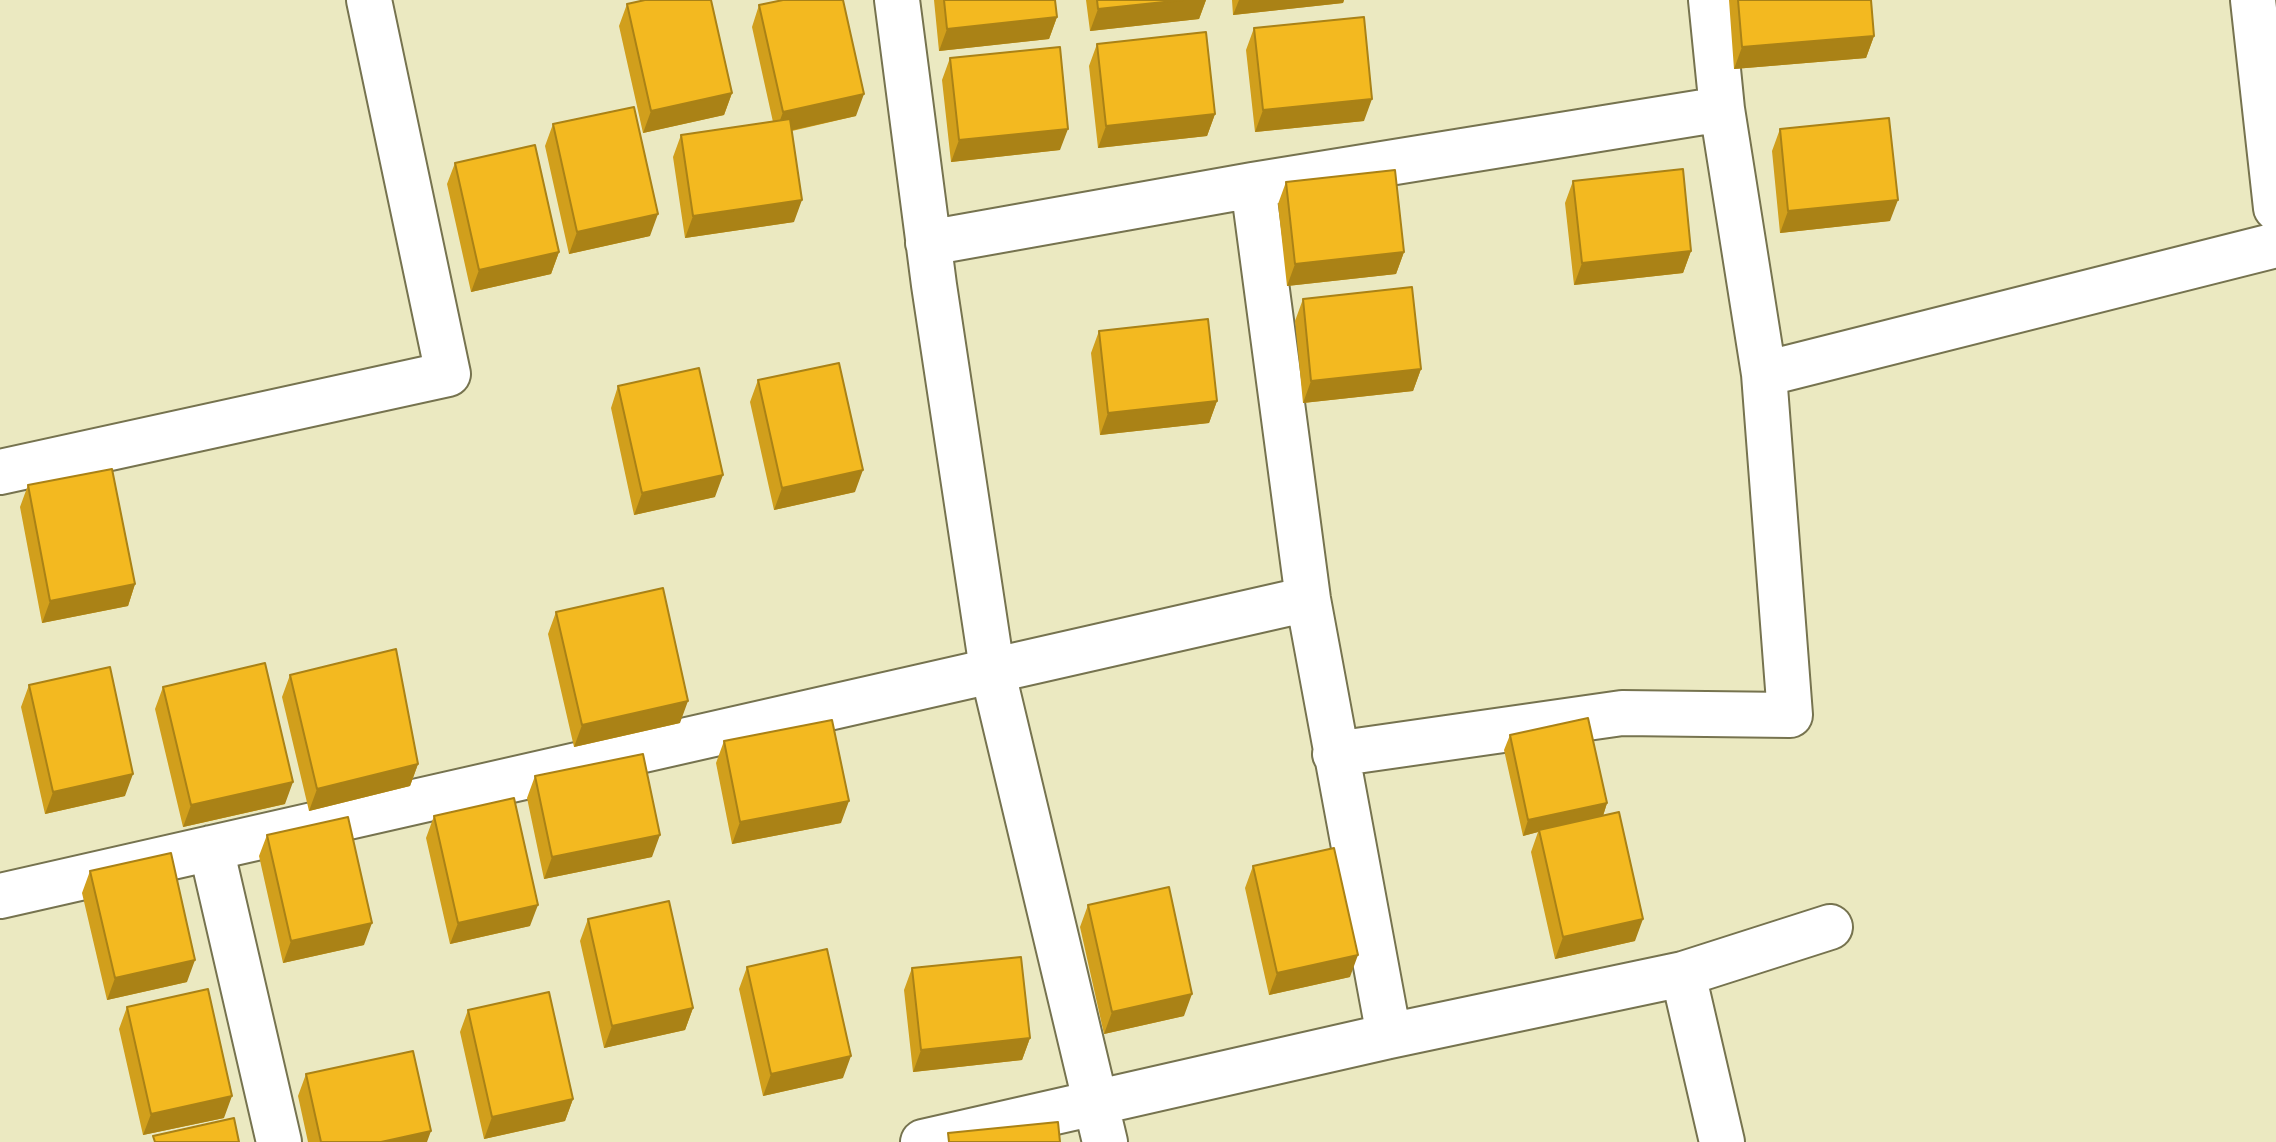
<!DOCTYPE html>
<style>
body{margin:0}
canvas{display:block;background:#ebe9c1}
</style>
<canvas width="2276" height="1142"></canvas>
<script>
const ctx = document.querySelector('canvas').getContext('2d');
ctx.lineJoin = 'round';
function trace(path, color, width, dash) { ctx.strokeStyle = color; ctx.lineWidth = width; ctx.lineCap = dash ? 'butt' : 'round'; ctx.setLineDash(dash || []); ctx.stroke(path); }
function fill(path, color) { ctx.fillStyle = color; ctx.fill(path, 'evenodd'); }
const minor = new Path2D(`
 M897 0 934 285 992 669 1105 1142
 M2253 0 2276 208
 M1253 185 1308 599 1389 1036
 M928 243 1253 185 1722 109
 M1764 374 2276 245
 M0 472 448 374 369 0
 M1335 754 1622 713 1790 715 1764 374 1722 109 1711 0
 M211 848 279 1142
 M0 896 1308 599
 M1683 974 1722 1142
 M923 1142 1389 1036 1683 974 1830 927`);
trace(minor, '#76734f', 48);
trace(minor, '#fff', 44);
fill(new Path2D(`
 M934 0H1055L1057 17 1049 39 939 51Z
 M1086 0H1206L1199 19 1090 31Z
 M1232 0H1344L1343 3 1233 15Z
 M1729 0H1871L1874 36 1866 58 1734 69Z
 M627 4 732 93 724 115 643 133 619 26Z
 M759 5 856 116 792 131 794 222 685 238 673 157 681 135 773 122 752 27Z
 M1254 28 1364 121 1255 132 1246 50Z
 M1097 44 1215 114 1207 136 1098 148 1089 66Z
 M950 58 1060 150 951 162 942 80Z
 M553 124 650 236 569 254 545 146Z
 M1780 129 1890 221 1780 233 1772 151Z
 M455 163 559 252 551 274 471 292 447 184Z
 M1573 181 1691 251 1683 273 1574 285 1565 203Z
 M1286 182 1404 252 1396 274 1287 286 1278 204Z
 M1303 299 1421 369 1413 391 1303 403 1295 321Z
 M1099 331 1217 401 1209 423 1100 435 1091 353Z
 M758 380 855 492 774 510 750 402Z
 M618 386 715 497 634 515 611 408Z
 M28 485 135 584 128 606 42 623 20 507Z
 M556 612 680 723 574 747 548 634Z
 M290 675 418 764 410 786 309 811 282 697Z
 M29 685 125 796 45 814 21 707Z
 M163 687 285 804 183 827 155 709Z
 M1510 735 1607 803 1603 816 1635 941 1555 959 1531 852 1538 832 1523 836 1504 750Z
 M724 741 841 823 732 844 716 763Z
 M535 776 652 857 544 879 527 798Z
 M434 816 530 926 450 944 426 838Z
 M267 835 364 945 283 963 259 856Z
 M1253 866 1350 977 1269 995 1245 888Z
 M90 871 187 982 107 1000 82 893Z
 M1088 905 1184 1016 1104 1034 1080 927Z
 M588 919 693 1008 685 1030 604 1048 580 941Z
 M747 967 843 1078 763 1096 739 989Z
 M912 968 1030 1038 1022 1060 913 1072 904 990Z
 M127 1007 224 1118 143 1135 119 1029Z
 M468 1010 573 1099 565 1121 484 1139 460 1032Z
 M306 1074 427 1142H308L298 1096Z`), '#d19f1c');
fill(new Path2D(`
 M1183 0H1206L1199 19 1090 31 1098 9Z
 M1239 0H1344L1343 3 1233 15Z
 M1057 17 1049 39 939 51 947 29Z
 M1874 36 1866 58 1734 69 1742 47Z
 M732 93 724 115 643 133 651 111Z
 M864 94 856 116 775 134 783 112Z
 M1372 99 1364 121 1255 132 1263 110Z
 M1215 114 1207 136 1098 148 1106 126Z
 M1068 129 1060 150 951 162 959 140Z
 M802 200 794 222 685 238 693 216Z
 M1898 200 1890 221 1780 233 1788 211Z
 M658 214 650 236 569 254 577 232Z
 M1691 251 1683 273 1574 285 1582 263Z
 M559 252 551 274 471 292 479 270Z
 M1404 252 1396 274 1287 286 1295 264Z
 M1421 369 1413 391 1303 403 1311 381Z
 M1217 401 1209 423 1100 435 1108 413Z
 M863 470 855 492 774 510 782 488Z
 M723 475 715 497 634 515 642 493Z
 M135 584 128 606 42 623 50 601Z
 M688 701 680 723 574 747 582 725Z
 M418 764 410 786 309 811 317 789Z
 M133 774 125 796 45 814 53 792Z
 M293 782 285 804 183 827 191 805Z
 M849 801 841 823 732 844 740 822Z
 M1607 803 1602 819 1539 830 1538 832 1523 836 1528 820Z
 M660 835 652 857 544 879 552 857Z
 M538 905 530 926 450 944 458 923Z
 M1643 919 1635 941 1555 959 1563 937Z
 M372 923 364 945 283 963 291 941Z
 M1358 955 1350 977 1269 995 1277 973Z
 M195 960 187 982 107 1000 115 978Z
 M1192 994 1184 1016 1104 1034 1112 1012Z
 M693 1008 685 1030 604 1048 612 1026Z
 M1030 1038 1022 1060 913 1072 921 1050Z
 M851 1056 843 1078 763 1096 771 1074Z
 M232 1096 224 1118 143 1135 151 1114Z
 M573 1099 565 1121 484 1139 492 1117Z
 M431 1131 427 1142H381Z`), '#aa8216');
const building = new Path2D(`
 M645 0H711L732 93 651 111 627 4Z
 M783 0H843L864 94 783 112 759 5Z
 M944 0H1055L1057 17 947 29Z
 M1097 0H1183L1098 9Z
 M1738 0H1871L1874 36 1742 47Z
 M1364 17 1372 99 1263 110 1254 28Z
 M1206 32 1215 114 1106 126 1097 44Z
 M1060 47 1068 129 959 140 950 58Z
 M634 107 658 214 577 232 553 124Z
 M1889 118 1898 200 1788 211 1780 129Z
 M790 119 802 200 693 216 681 135Z
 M535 145 559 252 479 270 455 163Z
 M1683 169 1691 251 1582 263 1573 181Z
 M1395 170 1404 252 1295 264 1286 182Z
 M1412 287 1421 369 1311 381 1303 299Z
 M1208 319 1217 401 1108 413 1099 331Z
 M839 363 863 470 782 488 758 380Z
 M699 368 723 475 642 493 618 386Z
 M112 469 135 584 50 601 28 485Z
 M663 588 688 701 582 725 556 612Z
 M396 649 418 764 317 789 290 675Z
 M265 663 293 782 191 805 163 687Z
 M110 667 133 774 53 792 29 685Z
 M1588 718 1607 803 1528 820 1510 735Z
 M832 720 849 801 740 822 724 741Z
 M643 754 660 835 552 857 535 776Z
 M514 798 538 905 458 923 434 816Z
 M1619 812 1643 919 1563 937 1539 830Z
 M348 817 372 923 291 941 267 835Z
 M1334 848 1358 955 1277 973 1253 866Z
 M171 853 195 960 115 978 90 871Z
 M1169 887 1192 994 1112 1012 1088 905Z
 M669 901 693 1008 612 1026 588 919Z
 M827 949 851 1056 771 1074 747 967Z
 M1021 957 1030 1038 921 1050 912 968Z
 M208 989 232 1096 151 1114 127 1007Z
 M549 992 573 1099 492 1117 468 1010Z
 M413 1051 431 1131 381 1142H321L306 1074Z
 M234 1118 239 1142H155L153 1136Z
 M1058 1122 1060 1142H949L948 1133Z`);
fill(building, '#f3b920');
trace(building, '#aa8216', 2);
</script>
